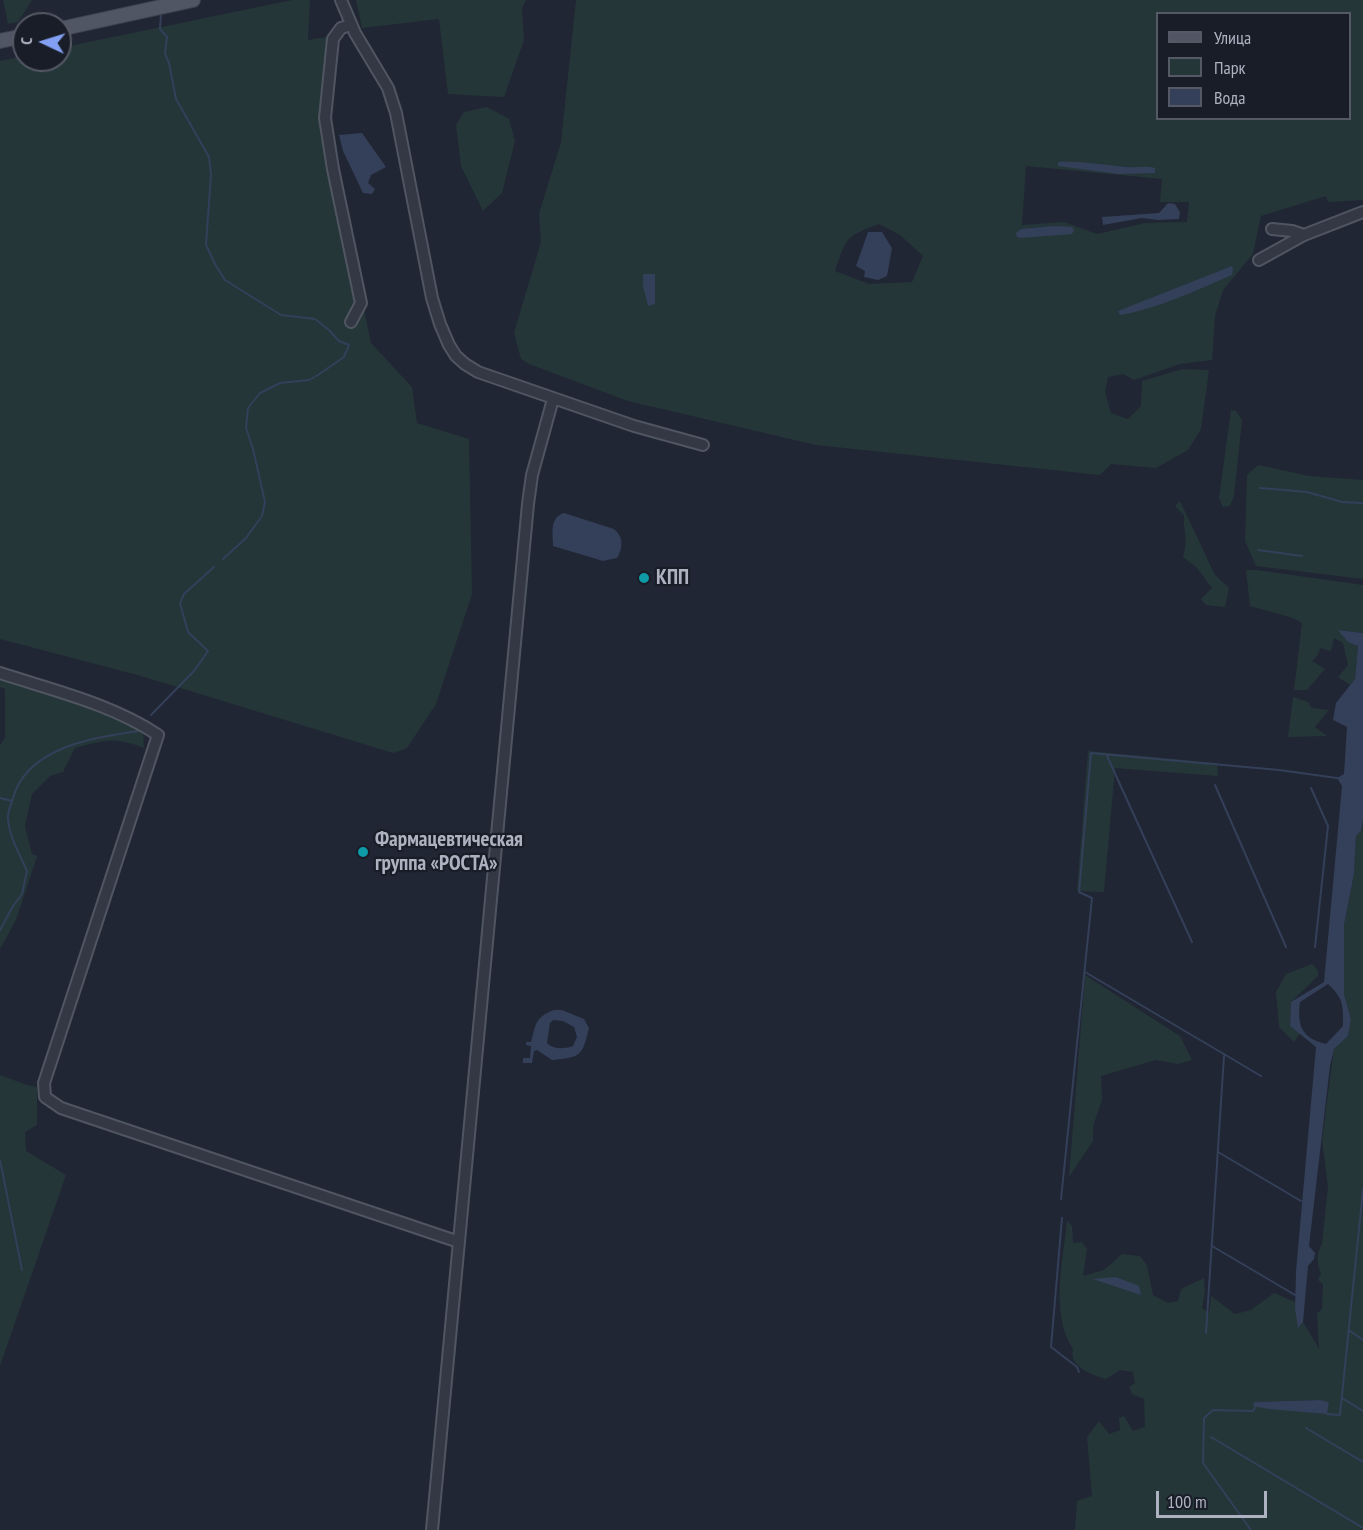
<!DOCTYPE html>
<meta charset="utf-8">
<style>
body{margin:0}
#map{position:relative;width:1363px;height:1530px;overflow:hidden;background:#202633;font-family:"PT Sans Narrow",sans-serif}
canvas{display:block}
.legend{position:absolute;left:1156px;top:12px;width:195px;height:108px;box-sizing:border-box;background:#191d28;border:2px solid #545965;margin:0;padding:8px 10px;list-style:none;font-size:18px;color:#adb2c1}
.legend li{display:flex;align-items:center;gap:12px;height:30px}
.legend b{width:30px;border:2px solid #545965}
.north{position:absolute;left:12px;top:12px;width:60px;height:60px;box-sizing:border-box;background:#191d28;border:2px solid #545965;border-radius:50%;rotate:274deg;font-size:16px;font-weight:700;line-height:24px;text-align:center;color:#adb2c1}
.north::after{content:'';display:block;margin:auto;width:21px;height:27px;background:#829ff1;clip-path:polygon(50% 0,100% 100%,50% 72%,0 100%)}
.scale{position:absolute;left:1156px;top:1491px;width:111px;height:27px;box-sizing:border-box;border:3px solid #adb2c1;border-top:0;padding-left:8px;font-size:18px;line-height:21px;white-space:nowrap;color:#adb2c1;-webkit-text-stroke:4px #191d28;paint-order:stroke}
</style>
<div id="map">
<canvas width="1363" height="1530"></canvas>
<ul class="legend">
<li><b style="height:8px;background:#515664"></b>Улица</li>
<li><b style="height:16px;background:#253639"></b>Парк</li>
<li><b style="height:16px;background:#343f5a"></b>Вода</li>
</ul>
<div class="north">С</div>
<div class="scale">100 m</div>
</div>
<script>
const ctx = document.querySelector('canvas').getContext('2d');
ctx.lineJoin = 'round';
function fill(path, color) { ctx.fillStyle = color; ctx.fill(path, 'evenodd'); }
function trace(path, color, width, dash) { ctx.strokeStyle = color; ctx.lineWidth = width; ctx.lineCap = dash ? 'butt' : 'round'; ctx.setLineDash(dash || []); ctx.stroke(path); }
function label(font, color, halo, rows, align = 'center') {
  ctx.font = font + ' "PT Sans Narrow",sans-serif'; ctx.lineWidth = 4.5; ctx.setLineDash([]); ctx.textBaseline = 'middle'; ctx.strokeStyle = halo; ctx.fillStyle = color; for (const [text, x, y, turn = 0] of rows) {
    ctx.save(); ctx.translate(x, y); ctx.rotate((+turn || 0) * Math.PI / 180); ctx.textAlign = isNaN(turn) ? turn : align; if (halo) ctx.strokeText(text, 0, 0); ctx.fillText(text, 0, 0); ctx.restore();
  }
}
fill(new Path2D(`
 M3 0H32L18 22 8 24Z
 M292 0H310L308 40 327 37 325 117 371 343 412 387 417 423 469 439 472 594 436 704 407 748 393 753 141 676 0 639V61L24 56V60H60V48Z
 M356 0H526L522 8 524 40 504 97 448 94 439 19 362 28Z
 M576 0H1363V200L1328 202 1326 196 1261 216 1253 254 1223 290 1215 316 1212 360 1180 364 1134 380 1123 374 1108 377 1105 392 1111 413 1128 419 1141 406 1142 381 1182 369 1209 370 1201 429 1188 450 1156 468 1111 464 1100 475 816 445 628 401 529 364 521 359 514 333 541 242 539 214 561 142ZM1158 14H1350V118H1158ZM1026 166 1162 179 1160 202H1189L1187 222 1145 223 1097 234 1064 222 1022 225ZM879 224 900 235 923 256 912 282 869 284 835 271C846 239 845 236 879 224Z
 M487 107 509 119 515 141 502 193 483 211 461 166 456 125 464 112Z
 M1231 410 1236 411 1242 420 1234 496 1230 506 1223 507 1219 498Z
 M1258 465 1309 476 1363 480V579L1256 566 1245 541 1247 475Z
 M1180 501 1215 575 1229 588 1225 607 1206 605 1201 599 1212 588 1197 568 1183 557C1189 538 1183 533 1184 515L1175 506Z
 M1246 570H1257L1363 585V633L1339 630 1358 646 1355 679 1350 685 1338 677 1348 665 1343 643 1334 638 1331 651 1320 648 1318 655 1312 661 1325 669 1307 690H1294L1302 623 1293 618 1250 606Z
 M0 679 126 719 143 731 144 748C113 736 106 740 75 748L63 772 50 776 32 794 25 826 32 854 37 856 16 920 0 949V745L5 738V689L0 687Z
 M1293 697 1308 702 1312 708 1329 710 1315 727 1327 736 1288 737Z
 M1088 751 1217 763 1218 776 1115 768 1104 892 1077 891Z
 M1363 819V1530H1075L1077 1501 1092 1496 1087 1437 1099 1421 1109 1434 1120 1430 1119 1418 1124 1416 1133 1431 1145 1427 1144 1399 1132 1394 1129 1387 1135 1383 1133 1372 1120 1370 1106 1379C1092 1375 1068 1366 1073 1349 1050 1315 1063 1260 1067 1221L1072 1226 1073 1243 1082 1242 1087 1249 1083 1276 1104 1270 1122 1254 1140 1256 1147 1265 1153 1295 1168 1303 1178 1301 1181 1289 1204 1278 1205 1292 1202 1308 1209 1313 1211 1296 1235 1314 1251 1310 1274 1293 1295 1302 1299 1327 1303 1322 1319 1349 1317 1313 1322 1309 1323 1284 1318 1280 1321 1273C1316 1264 1317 1252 1322 1244L1328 1187 1322 1140 1334 1049 1348 1036 1351 1019 1344 994V925L1354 874 1356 836 1361 831ZM1320 1400 1329 1402 1327 1413 1255 1402Z
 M1312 964 1318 970V976L1291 1002 1290 1026 1300 1033 1294 1042 1279 1027 1276 992 1286 974Z
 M1085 975 1180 1036 1192 1060 1178 1064 1156 1060 1101 1076 1102 1100 1093 1126V1141L1069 1177Z
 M0 1075 27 1085 37 1087V1125L25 1132 26 1151 66 1175 0 1366Z`), '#253639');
fill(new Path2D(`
 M362 133 386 167 371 175 368 183 375 189 372 194 363 193 343 151 339 135Z
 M1058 162C1082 161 1103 165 1126 167 1136 168 1146 165 1155 168V173L1119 174 1058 166Z
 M1168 203 1175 204 1180 212 1179 219 1158 220 1142 218 1103 225 1102 217 1159 213Z
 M1054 226 1072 227 1074 230 1072 234 1021 238 1017 237 1016 233 1021 229Z
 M868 232H882L892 248 887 276 878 280 864 277 865 271 856 266Z
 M1232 266 1233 269 1232 275C1197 290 1157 309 1120 315L1118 311Z
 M643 274H655V304L648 306 643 286Z
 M564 513 614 529C624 537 623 548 617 558L603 561 553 546C553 534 549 518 564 513Z
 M1338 630 1363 633V819L1361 831 1356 836 1354 874 1344 925V994L1351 1019 1348 1036 1334 1049 1330 1066 1309 1246 1315 1253 1314 1259 1308 1266 1303 1322 1298 1328 1295 1309 1296 1271 1316 1047 1290 1026 1291 1002 1324 982 1342 786 1337 778 1344 774 1347 727 1333 720 1336 703 1355 679 1358 646 1348 642ZM1328 984C1344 999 1343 1005 1343 1026L1326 1044C1301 1038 1297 1025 1300 1002Z
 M554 1010H562L584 1019 589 1028C582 1057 581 1057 552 1060L537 1050 534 1051 532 1063H523V1058H530L531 1046 526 1045V1042H531C536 1024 535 1017 554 1010ZM553 1020 563 1021 574 1027 577 1037 573 1046C563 1049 554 1050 547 1043L550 1023Z
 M1116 1277 1139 1286 1141 1295 1093 1279Z
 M1320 1400 1329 1402 1327 1414 1269 1409 1253 1406 1254 1402Z`), '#343f5a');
trace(new Path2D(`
 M161 14 160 29 167 37 165 54 169 63 176 99 209 157 211 174 206 245 216 266 225 280 281 315 315 319 329 330 339 341 349 345 344 357 318 375 309 380 280 383 260 393 248 408 246 428 253 449 265 502 262 516 246 538 223 559
 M1260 488 1307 492 1342 502 1363 503
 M1258 550 1302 556
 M151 715 194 671 208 651 188 632 180 603 184 594 214 567
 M1107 756 1192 942
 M1215 785 1286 947
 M1311 788 1328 826 1315 947
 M0 798 12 801
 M0 930 13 906 22 894 27 871C20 854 10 840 8 820 7 813 11 805 13 798 27 747 93 738 138 731
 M1085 972 1261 1076
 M1218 1152 1301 1201
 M0 1160 22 1270
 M1061 1199 1092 898 1079 892 1091 753 1279 770 1337 778
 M1062 1218 1051 1347 1077 1367 1079 1372
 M1212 1246 1295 1295
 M1350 1331 1363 1340
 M1206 1333 1224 1056
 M1342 1398 1363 1411
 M1327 1414 1340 1415 1363 1190
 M1306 1428 1363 1462
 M1211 1437 1363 1528
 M1251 1530 1203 1463 1204 1418 1213 1410 1253 1411 1256 1406`), '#343f5a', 2);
const minor = new Path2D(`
 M341 0 355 33 388 88 396 113 432 298 440 324 449 345 456 356 465 364 478 372 634 426 703 445
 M351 25 341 28 333 39 325 118 333 169 361 303 351 322
 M1272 229 1292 231 1304 235
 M1259 260 1304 235 1363 212
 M0 673C52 690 112 704 158 735L44 1083 45 1097 61 1108 459 1242
 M432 1530 528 504 532 475 553 399`);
const major = new Path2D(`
 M60 29 193 0
 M0 41 24 36`);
trace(minor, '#505562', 14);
trace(major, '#3c414e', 16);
trace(minor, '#333844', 10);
trace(major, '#515664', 14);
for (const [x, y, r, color] of [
 [644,578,6,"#0f9aa8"],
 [363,852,6,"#0f9aa8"]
]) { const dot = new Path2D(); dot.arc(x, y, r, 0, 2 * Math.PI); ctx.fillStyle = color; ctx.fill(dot); trace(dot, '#191d28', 2); }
label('bold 21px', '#adb2c1', '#191d28', [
 ["КПП",656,578],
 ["Фармацевтическая",375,840],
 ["группа «РОСТА»",375,864]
], 'left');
</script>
